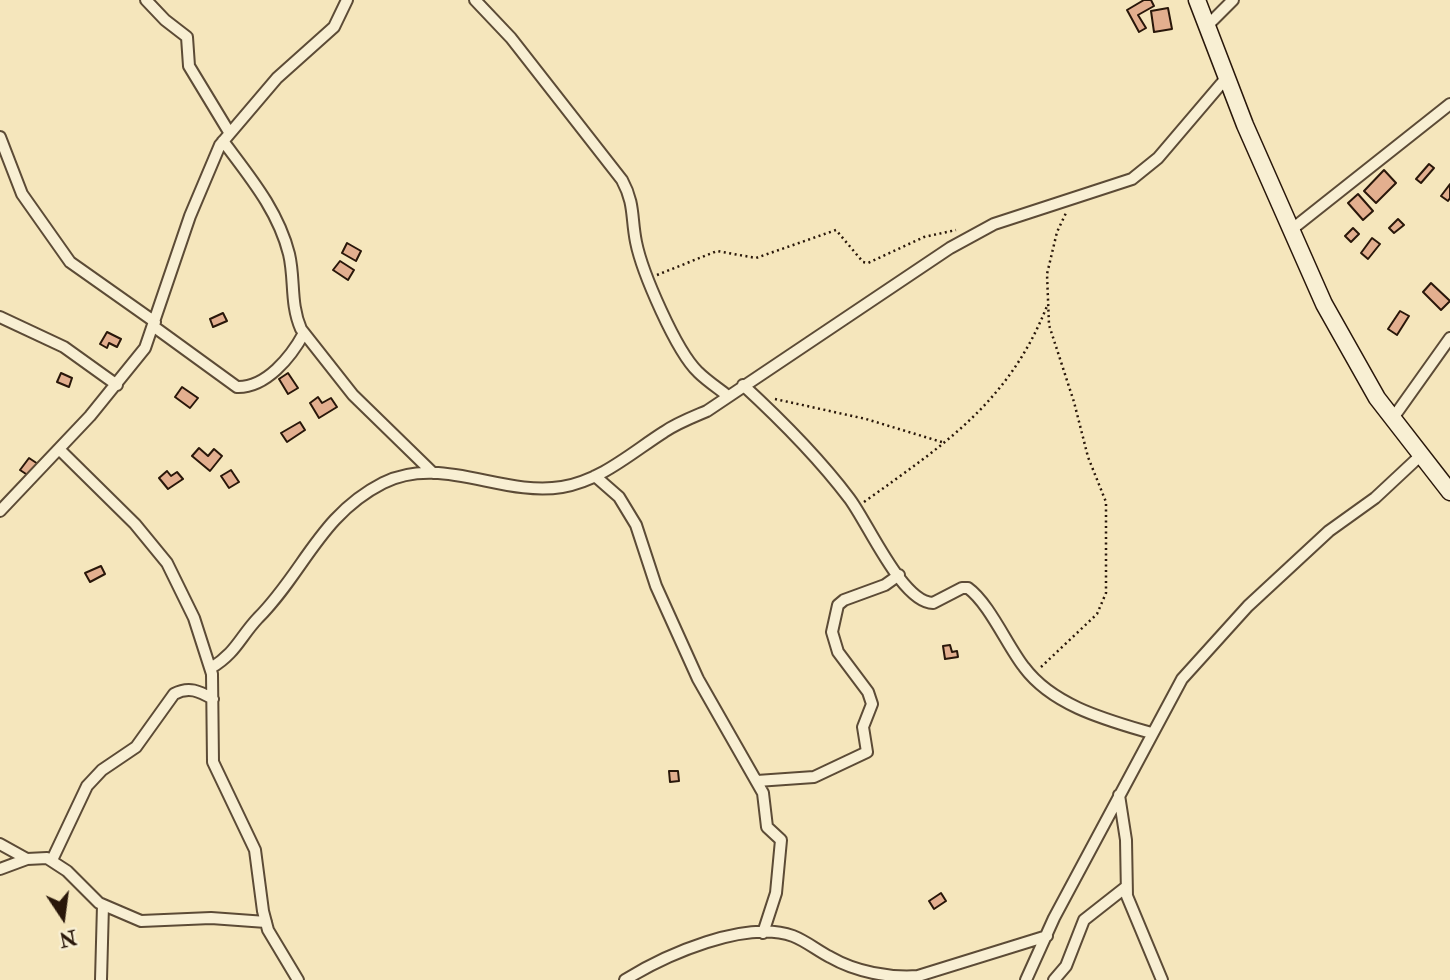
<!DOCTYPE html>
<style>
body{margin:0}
#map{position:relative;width:1450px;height:980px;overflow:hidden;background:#f5e6bc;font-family:"IM FELL Double Pica",serif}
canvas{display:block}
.north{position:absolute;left:28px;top:882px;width:70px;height:70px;-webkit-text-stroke:5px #f8efd3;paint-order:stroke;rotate:167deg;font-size:19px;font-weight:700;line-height:28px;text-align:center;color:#29170a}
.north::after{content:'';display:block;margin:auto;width:24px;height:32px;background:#29170a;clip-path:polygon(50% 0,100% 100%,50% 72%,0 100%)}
</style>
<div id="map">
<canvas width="1450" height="980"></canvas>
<div class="north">N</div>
</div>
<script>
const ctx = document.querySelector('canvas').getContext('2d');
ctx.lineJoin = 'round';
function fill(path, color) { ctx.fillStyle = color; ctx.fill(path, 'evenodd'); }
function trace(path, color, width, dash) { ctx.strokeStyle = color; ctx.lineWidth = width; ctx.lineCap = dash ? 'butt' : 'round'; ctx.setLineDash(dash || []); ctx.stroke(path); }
const building = new Path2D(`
 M1144 0H1151L1154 6 1138 15 1146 28 1139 32 1127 10Z
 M1168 8 1172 29 1154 32 1151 11Z
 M1429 164 1434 168 1421 183 1416 179Z
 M1384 170 1396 183 1376 203 1364 191Z
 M1450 184V198L1448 201 1441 196Z
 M1358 194 1373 211 1363 220 1348 203Z
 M1398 219 1404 225 1394 233 1389 228Z
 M1353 228 1359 234 1351 242 1345 236Z
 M1372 238 1380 244 1368 259 1361 253Z
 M347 243 361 251 356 261 342 253Z
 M340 261 354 270 348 280 333 270Z
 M1431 283 1450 301 1441 310 1423 292Z
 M1400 311 1409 316 1397 335 1388 329Z
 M223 313 227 321 213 327 210 319Z
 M107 332 121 339 117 347 109 343 107 348 100 344Z
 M61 373 72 378 69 387 57 382Z
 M288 373 298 388 288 394 279 379Z
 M182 387 198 398 190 408 175 397Z
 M318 397 322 403 331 398 337 407 319 418 310 403Z
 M300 422 305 430 287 442 281 433Z
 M199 448 208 456 214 449 222 456 210 471 192 456Z
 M29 458 38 464 29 476 20 470Z
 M231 470 239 482 229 488 221 476Z
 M167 471 171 476 177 472 183 479 168 489 159 478Z
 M101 566 105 574 90 582 85 573Z
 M950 645 952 652 957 651 958 657 945 659 943 646Z
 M669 771H678L679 781 670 782Z
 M941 893 946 901 934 909 929 901Z`);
fill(building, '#e3af8f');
trace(building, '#29170a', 2);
const street = new Path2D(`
 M146 0 165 20 187 37 189 66 229 132
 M475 0 511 38 622 180C635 204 631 217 636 242 642 272 676 351 698 372 707 381 718 388 728 396
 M1207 26 1233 0
 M0 137 22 194 70 262 155 322
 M223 141C249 176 278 210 289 254 295 279 290 304 301 329L353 395 433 473
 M1291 230 1450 104
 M0 317 64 347 117 385
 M153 326 237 387C266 388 291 357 304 333
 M743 385C781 420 818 457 849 498 867 521 902 603 933 603L962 588H968C989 603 1008 647 1024 667 1053 706 1107 720 1151 733
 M1393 418 1450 338
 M60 450 135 524 167 563 194 618 212 674 213 762 255 850 263 911 268 930 298 980
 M595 476 619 497 636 525 656 586 698 679 763 793 767 827 781 840 776 893 763 933
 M0 511 90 416 145 348 190 216 220 145 277 78 334 27 347 0
 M211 668C236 653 240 637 258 618 304 572 320 515 383 483 441 454 502 497 562 487 602 480 631 453 664 432 677 423 693 417 707 411L950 248 994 224 1132 179 1158 158 1227 77
 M757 781 814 777 867 752 863 727 872 704 868 692 838 652 832 632 838 605 844 600 885 585 899 575
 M1119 795 1126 840 1127 896 1162 980
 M0 844 27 859
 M52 860 87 786 102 770 136 747 174 694C189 686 199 691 213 699
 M0 869 27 859 47 858 67 871 99 903 141 921 211 918 266 922
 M101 980 103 905
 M625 980C665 955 746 919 793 936 806 941 818 951 830 957 856 972 889 978 918 976L1047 936
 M1026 980 1054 918 1182 679 1248 606 1329 531 1375 498 1420 456
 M1054 980 1066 966 1084 920 1126 887`);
const secondary = new Path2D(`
 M1197 0 1245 125 1324 304 1377 398 1450 492`);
trace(street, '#5c4b36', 14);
trace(secondary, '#29170a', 19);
trace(new Path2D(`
 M657 275 717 251 756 258 836 230 863 262 868 263 924 237 956 230
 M775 399 866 419 945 443
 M864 502C945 444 1009 402 1047 306
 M1041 667 1097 614 1106 593V502L1088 457 1074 402 1049 325 1047 274 1057 232 1066 213`), '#29170a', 2.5, [2, 3.5]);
trace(street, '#f8efd3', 10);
trace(secondary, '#f8efd3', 16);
</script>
